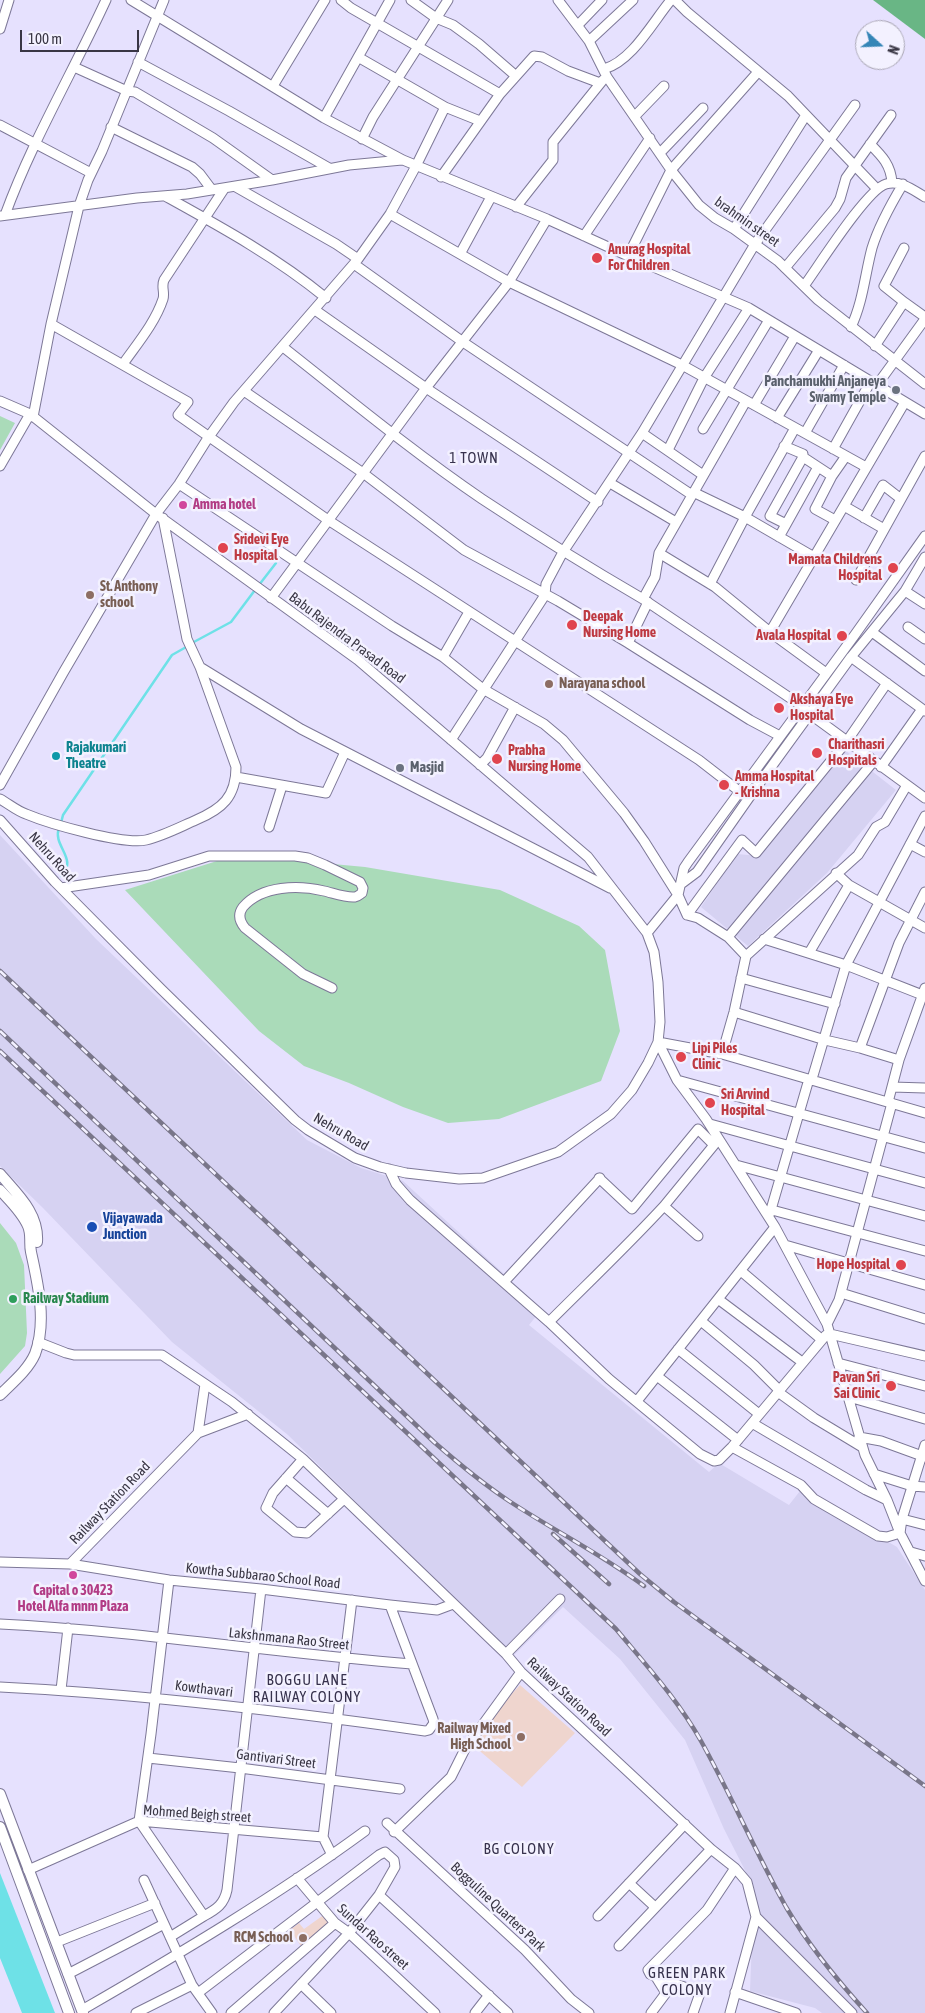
<!DOCTYPE html>
<style>
body{margin:0}
#map{position:relative;width:925px;height:2013px;overflow:hidden;background:#e6e1fe;font-family:"Asap Condensed",sans-serif}
canvas{display:block}
.north{position:absolute;left:855px;top:20px;width:50px;height:50px;box-sizing:border-box;background:#f3f1ff;border:1px solid #a9a6b4;border-radius:50%;rotate:110deg;font-size:14px;font-weight:700;line-height:20px;text-align:center;color:#393644}
.north::after{content:'';display:block;margin:auto;width:18px;height:22px;background:#3586b7;clip-path:polygon(50% 0,100% 100%,50% 72%,0 100%)}
.scale{position:absolute;left:20px;top:30px;width:119px;height:22px;box-sizing:border-box;border:2px solid #393644;border-top:0;padding-left:6px;font-size:15px;line-height:18px;white-space:nowrap;color:#393644;-webkit-text-stroke:4px #f3f1ff;paint-order:stroke}
</style>
<div id="map">
<canvas width="925" height="2013"></canvas>
<div class="north">N</div>
<div class="scale">100 m</div>
</div>
<script>
const ctx = document.querySelector('canvas').getContext('2d');
ctx.lineJoin = 'round';
function fill(path, color) { ctx.fillStyle = color; ctx.fill(path, 'evenodd'); }
function trace(path, color, width, dash) { ctx.strokeStyle = color; ctx.lineWidth = width; ctx.lineCap = dash ? 'butt' : 'round'; ctx.setLineDash(dash || []); ctx.stroke(path); }
function label(font, color, halo, rows, align = 'center') {
  ctx.font = font + ' "Asap Condensed",sans-serif'; ctx.lineWidth = 5; ctx.setLineDash([]); ctx.textBaseline = 'middle'; ctx.strokeStyle = halo; ctx.fillStyle = color; for (const [text, x, y, turn = 0] of rows) {
    ctx.save(); ctx.translate(x, y); ctx.rotate((+turn || 0) * Math.PI / 180); ctx.textAlign = isNaN(turn) ? turn : align; if (halo) ctx.strokeText(text, 0, 0); ctx.fillText(text, 0, 0); ctx.restore();
  }
}
fill(new Path2D(`
 M846 751 896 790 827 873 748 946 701 907 737 854 759 856Z
 M0 835 96 939 307 1140 361 1168 403 1181 542 1309 529 1325 709 1472 719 1463 789 1505 800 1491 897 1547 925 1590V2013H822L815 2008 750 1991 754 1888 724 1829 685 1740 620 1659 563 1607 513 1656 288 1435 172 1342 43 1208 0 1166Z`), '#d6d2f2');
fill(new Path2D(`
 M520 1685 575 1733 522 1787 468 1741Z
 M325 1914 331 1923 301 1946 290 1930 299 1923 304 1929Z`), '#efd5ce');
fill(new Path2D(`
 M0 416 15 423 0 450Z
 M236 855 365 867 500 890 579 926 605 950 620 1031 601 1081 499 1119 448 1123 403 1107 349 1083 304 1066 259 1031 125 890Z
 M0 1223 16 1243 24 1265 27 1333 25 1346 0 1374Z`), '#aadbb9');
fill(new Path2D(`
 M873 0H925V39Z`), '#69b685');
fill(new Path2D(`
 M0 1873 55 2013H22L0 1958Z`), '#6ee1e7');
trace(new Path2D(`
 M259 585 276 563
 M192 643 231 622 255 590
 M61 823 63 815 172 655 188 646
 M59 828C52 846 79 859 61 876`), '#6ee1e7', 2.5);
const minor = new Path2D(`
 M131 0 324 118 403 160 547 219 628 256 749 308 925 414
 M164 0 102 151 88 180 79 206 51 324 188 402 178 415 328 520 699 760 739 791
 M341 0 351 8 500 94
 M411 0 436 18 453 25 479 44 516 76
 M558 0 589 41 607 77 671 170 699 205 715 218 734 229 778 261 818 300 925 384
 M675 0 687 12 788 96 877 189
 M578 25 602 0
 M0 29 9 0
 M589 41 633 0
 M358 57 445 107 480 121
 M138 62 229 111 329 168
 M74 67 127 91 135 92 213 138 272 180
 M604 69C632 61 652 23 671 0
 M273 86 325 0
 M635 116 664 86
 M324 118 390 0
 M0 125 91 173
 M111 127 192 167 200 174 212 190
 M362 139 373 117 448 0
 M870 144C882 156 891 165 892 183
 M660 153 703 108
 M441 177 500 94 534 56 542 57 568 71 600 83
 M236 187 336 244 358 259
 M165 196C221 227 276 257 326 298
 M516 207 553 160V142L603 80
 M390 214 509 282 682 365 866 467
 M5 215C32 141 73 72 106 0
 M0 216 137 198 187 194 272 180 349 165 402 160
 M734 229 806 115
 M584 236 650 138
 M460 254 491 197
 M628 256 671 170 758 72
 M354 264 463 342 692 495
 M785 268 835 208 840 199 846 178 891 115
 M804 286C818 267 867 189 886 184 901 180 913 190 925 197
 M904 302 884 286 904 248
 M315 310 426 388 598 502
 M851 327C863 302 865 274 872 248 879 225 891 204 903 184
 M875 346 904 302 925 317
 M283 347C349 399 413 452 482 499 535 534 588 567 643 599
 M123 364C137 344 155 323 163 299 165 292 161 287 164 280L224 189
 M877 385 925 319
 M244 391 363 473 464 550 558 601 628 643
 M0 401 30 414 156 514 358 660 588 857 647 933 654 952 658 982 660 1022 658 1042 648 1063 632 1090 611 1114 558 1152 483 1178 459 1179 406 1173 380 1167 355 1158 308 1130 295 1120 161 989 55 882 0 820
 M746 401 659 553 655 577 643 599 802 706 810 714 925 798
 M754 405 795 336
 M33 417 51 324
 M777 418 819 350
 M795 428 745 517 814 557
 M703 429 769 320
 M642 433 703 475
 M805 433 844 365
 M784 446 803 454V457L832 476 815 509 835 520
 M833 449 871 381
 M668 450 704 378 749 308
 M0 466 30 414
 M832 476 846 456
 M610 483 676 522
 M179 484 392 626 443 657 483 689 544 724 563 740 624 813 644 841 678 895 687 915 698 918 728 937
 M693 492 745 517 710 584
 M844 506 884 529
 M864 518 883 485 901 499
 M786 524 770 516 803 457
 M779 537 818 467
 M659 553 715 587 770 632 826 673
 M856 580 925 456
 M905 591 925 604
 M271 598 426 388 509 282 547 219
 M648 602 628 643 750 720 780 736
 M908 627 925 639
 M770 632 905 402
 M872 632 925 671
 M443 657 469 612
 M851 657 925 711
 M200 667 301 729 610 888
 M451 740 545 595 546 584 563 552 642 433 755 244 855 105
 M873 762 728 937 746 956 858 855 876 827 885 822 907 785
 M480 765 487 758 515 707
 M881 767 922 709
 M236 777 326 793 345 752
 M0 785 63 673 156 514 179 484 208 438 234 402 358 259 390 214 416 166 445 107
 M0 799C9 804 17 811 26 814 50 824 123 845 146 840 163 836 180 827 196 820 222 809 236 797 236 767L200 667 187 639 163 518
 M269 827 282 786
 M910 844 925 852
 M836 873 849 885 925 928
 M681 884 697 872 753 792 851 657 905 591 925 557
 M61 888 149 875 209 856H295L308 858 325 865 360 882 363 888 362 893C359 895 359 896 355 897 346 898 333 893 324 891 299 885 262 885 243 907 237 915 240 922 245 928L303 974 332 988
 M687 915 742 840 756 853 847 741 887 683
 M647 933 678 895 684 868 688 862 854 636 925 536
 M764 939 846 965 925 996
 M809 953 849 885
 M741 978 835 1004
 M734 1012 825 1040 860 1048
 M658 1042 677 1080 706 1119 775 1227 827 1324 865 1455 887 1500 900 1533 925 1581
 M658 1042 722 1054 925 1113
 M722 1054 734 1012 746 956
 M899 1060 860 1048 899 943 925 892
 M812 1079 846 965 925 816
 M677 1080 925 1148
 M892 1087 925 1088
 M888 1102 899 1060 925 988
 M710 1124 925 1183
 M736 1165 925 1216
 M389 1169 396 1184 410 1200 549 1322 609 1379 700 1454 714 1461 719 1460 732 1447 826 1335 830 1334 925 1356
 M599 1178 632 1209 698 1129 714 1145 664 1206 698 1236
 M772 1210 925 1251
 M770 1213 809 1079
 M785 1245 925 1285
 M741 1271 821 1339
 M504 1282 600 1178
 M841 1293 925 1319
 M718 1299 802 1362
 M701 1321 754 1365 780 1391
 M549 1322C588 1283 627 1246 664 1206
 M827 1324 839 1300 892 1103
 M38 1342 66 1353 74 1355H162L232 1402 303 1459 506 1654 521 1672 711 1849 735 1868 747 1882 756 1917 852 2013
 M678 1349 759 1414
 M838 1363 925 1386
 M657 1376 738 1440
 M778 1392 814 1418 862 1447
 M849 1397 925 1419
 M637 1401 775 1227
 M752 1423 866 1490 887 1500
 M198 1433 205 1384
 M859 1437 881 1441 925 1457
 M732 1447 801 1485 814 1499 878 1536 887 1537 900 1533 902 1519 925 1445
 M303 1459 273 1493 266 1508 295 1532 307 1533 344 1499
 M874 1474 912 1486 925 1487
 M286 1478 328 1514
 M902 1519 925 1525
 M911 1552 925 1556
 M0 1562 70 1564 198 1433 248 1414
 M70 1564 169 1580 261 1589 390 1605 437 1610 453 1604
 M169 1580 151 1734 139 1821 204 1916 170 1937
 M0 1624C138 1631 275 1653 412 1664
 M506 1654 560 1599
 M0 1687C142 1694 284 1711 425 1731L429 1730 434 1723 433 1719 390 1605
 M61 1690 68 1628
 M148 1758 240 1768 400 1789
 M387 1823 525 1950 571 1999 589 2013
 M394 1832 451 1777 465 1749 521 1672
 M323 1837 352 1600
 M28 1870 139 1821 323 1837 332 1855
 M297 1878 335 1923 349 1933 435 2013
 M144 1880 192 1985 212 2013
 M629 1883 655 1907
 M379 1895 508 2013
 M204 1916C217 1909 224 1904 227 1890L261 1589
 M598 1916 685 1824
 M57 1942 155 1903
 M619 1946 711 1849
 M68 1974 164 1924
 M301 1984 331 2013
 M735 1992 796 2013
 M198 1993 379 1855 385 1852 394 1860 395 1867 379 1895 349 1933 274 2013
 M82 2010C179 1954 275 1897 365 1831
 M136 2013 192 1985
 M231 2013 335 1923
 M475 2013 489 1995
 M651 2013 666 1993 656 1977
 M693 2013 699 1996 697 1992 650 1974 648 1970 707 1910 735 1868
 M730 2013 756 1917`);
const major = new Path2D(`
 M0 1174C17 1194 39 1213 37 1242
 M0 1190C10 1201 22 1212 28 1226 32 1235 29 1243 31 1252 38 1284 47 1322 35 1354 28 1370 12 1383 0 1395
 M0 1794 83 2013
 M0 1827 69 2013`);
trace(minor, '#7d7897', 11);
trace(major, '#7d7897', 12);
trace(minor, '#fff', 9);
trace(major, '#fff', 10);
const rail = new Path2D(`
 M0 971 640 1574 674 1602 925 1786
 M0 1031 434 1442C458 1463 482 1483 509 1501 553 1530 601 1554 644 1586
 M0 1051 616 1629C646 1665 678 1700 701 1741 731 1795 756 1853 786 1907 809 1946 837 1980 867 2013
 M553 1534 609 1584`);
trace(rail, '#797689', 4.5);
trace(rail, '#f3f1ff', 2.5, [8]);
for (const [x, y, r, color] of [
 [597,258,6,"#e0444e"],
 [896,390,5,"#6b7280"],
 [183,505,5,"#d1479c"],
 [223,548,6,"#e0444e"],
 [893,568,6,"#e0444e"],
 [90,595,5,"#8d6e63"],
 [572,625,6,"#e0444e"],
 [842,636,6,"#e0444e"],
 [549,684,5,"#8d6e63"],
 [779,708,6,"#e0444e"],
 [817,753,6,"#e0444e"],
 [56,756,5,"#0f9aa8"],
 [497,759,6,"#e0444e"],
 [400,768,5,"#6b7280"],
 [724,785,6,"#e0444e"],
 [681,1057,6,"#e0444e"],
 [710,1103,6,"#e0444e"],
 [92,1227,6,"#1a4fb4"],
 [901,1265,6,"#e0444e"],
 [13,1299,5,"#2e9e5b"],
 [891,1386,6,"#e0444e"],
 [73,1575,5,"#d1479c"],
 [521,1737,5,"#8d6e63"],
 [303,1938,5,"#8d6e63"]
]) { const dot = new Path2D(); dot.arc(x, y, r, 0, 2 * Math.PI); ctx.fillStyle = color; ctx.fill(dot); trace(dot, '#f3f1ff', 2); }
label('14px', '#393644', '#f3f1ff', [
 ["brahmin street",747,222,35],
 ["Babu Rajendra Prasad Road",347,638,37],
 ["Nehru Road",52,857,48],
 ["Nehru Road",341,1132,30],
 ["Railway Station Road",110,1503,-46],
 ["Kowtha Subbarao School Road",263,1576,6],
 ["Lakshnmana Rao Street",289,1639,6],
 ["Kowthavari",204,1689,7],
 ["Railway Station Road",569,1697,43],
 ["Gantivari Street",276,1759,7],
 ["Mohmed Beigh street",197,1814,4],
 ["Bogguline Quarters Park",498,1907,43],
 ["Sundar Rao street",373,1937,42]
]);
label('bold 14px', '#be3a42', '#f3f1ff', [
 ["Anurag Hospital",608,250],
 ["For Children",608,266],
 ["Sridevi Eye",234,540],
 ["Hospital",234,556],
 ["Mamata Childrens",882,560,"right"],
 ["Hospital",882,576,"right"],
 ["Deepak",583,617],
 ["Nursing Home",583,633],
 ["Avala Hospital",831,636,"right"],
 ["Akshaya Eye",790,700],
 ["Hospital",790,716],
 ["Charithasri",828,745],
 ["Hospitals",828,761],
 ["Prabha",508,751],
 ["Nursing Home",508,767],
 ["Amma Hospital",735,777],
 ["- Krishna",735,793],
 ["Lipi Piles",692,1049],
 ["Clinic",692,1065],
 ["Sri Arvind",721,1095],
 ["Hospital",721,1111],
 ["Hope Hospital",890,1265,"right"],
 ["Pavan Sri",880,1378,"right"],
 ["Sai Clinic",880,1394,"right"]
], 'left');
label('bold 14px', '#5b616d', '#f3f1ff', [
 ["Panchamukhi Anjaneya",886,382],
 ["Swamy Temple",886,398],
 ["Masjid",410,768,"left"]
], 'right');
label('bold 14px', '#b23c85', '#f3f1ff', [
 ["Amma hotel",193,505],
 ["Capital o 30423",73,1591,"center"],
 ["Hotel Alfa mnm Plaza",73,1607,"center"]
], 'left');
label('bold 14px', '#785e54', '#f3f1ff', [
 ["St. Anthony",100,587],
 ["school",100,603],
 ["Narayana school",559,684],
 ["Railway Mixed",511,1729,"right"],
 ["High School",511,1745,"right"],
 ["RCM School",293,1938,"right"]
], 'left');
label('bold 14px', '#0d838f', '#f3f1ff', [
 ["Rajakumari",66,748],
 ["Theatre",66,764]
], 'left');
label('bold 14px', '#164399', '#f3f1ff', [
 ["Vijayawada",103,1219],
 ["Junction",103,1235]
], 'left');
label('bold 14px', '#27864d', '#f3f1ff', [
 ["Railway Stadium",23,1299]
], 'left');
ctx.letterSpacing = '1px';
label('15px', '#37324d', '#f3f1ff', [
 ["1 TOWN",474,458],
 ["BOGGU LANE",307,1680],
 ["RAILWAY COLONY",307,1697],
 ["BG COLONY",519,1849],
 ["GREEN PARK",687,1973],
 ["COLONY",687,1990]
]);
ctx.letterSpacing = '0px';
</script>
